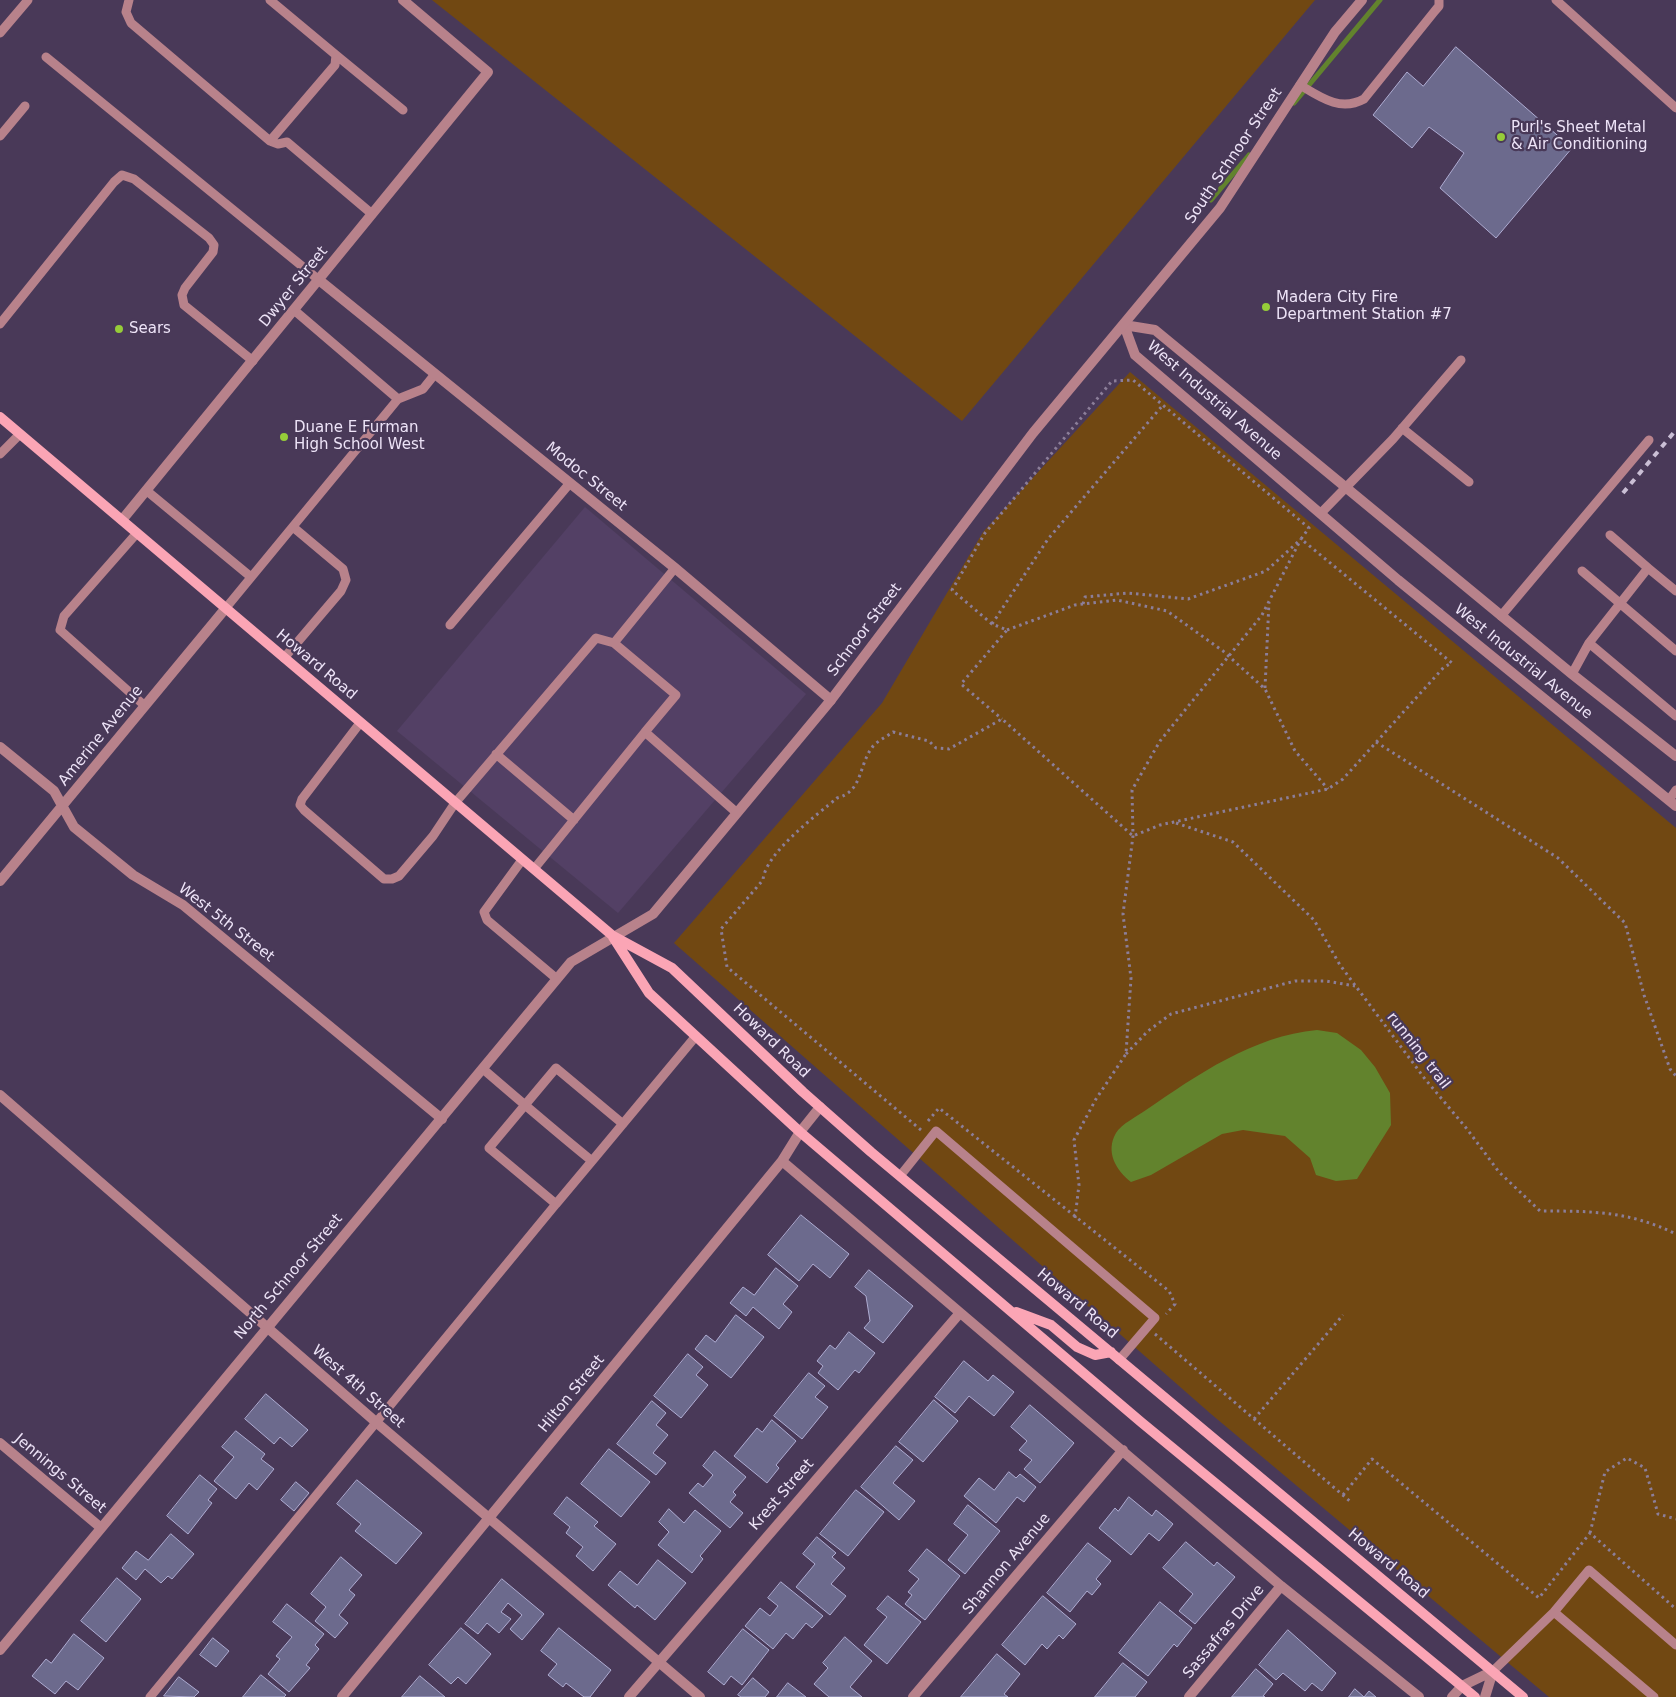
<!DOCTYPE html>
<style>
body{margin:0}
canvas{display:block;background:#493958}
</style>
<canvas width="1676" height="1697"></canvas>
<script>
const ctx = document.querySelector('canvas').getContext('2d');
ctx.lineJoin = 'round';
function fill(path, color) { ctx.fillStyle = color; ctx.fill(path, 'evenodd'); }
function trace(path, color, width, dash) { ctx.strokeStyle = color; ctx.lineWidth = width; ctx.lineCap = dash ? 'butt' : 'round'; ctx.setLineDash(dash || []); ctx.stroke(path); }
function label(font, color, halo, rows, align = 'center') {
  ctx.font = font + ' "DejaVu Sans",sans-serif'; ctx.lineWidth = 4.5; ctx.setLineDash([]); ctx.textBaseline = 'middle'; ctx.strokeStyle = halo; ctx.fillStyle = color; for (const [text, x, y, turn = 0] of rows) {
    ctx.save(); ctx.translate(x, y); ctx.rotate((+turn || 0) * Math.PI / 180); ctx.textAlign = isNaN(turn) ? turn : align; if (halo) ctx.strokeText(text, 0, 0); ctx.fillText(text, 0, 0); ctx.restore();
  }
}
fill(new Path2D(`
 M585 507 806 694 618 913 397 731Z`), '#534065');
fill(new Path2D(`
 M432 0H1315L962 421Z
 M1130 372 1676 828V1697H1549L1211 1414 674 943 882 703 983 532Z`), '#714812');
fill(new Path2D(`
 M1317 1030 1337 1033 1361 1050 1375 1067 1390 1093 1391 1125 1357 1179 1336 1181 1316 1175 1310 1158 1285 1136 1243 1130 1222 1134 1151 1175 1131 1182C1116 1170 1105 1152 1116 1133 1121 1124 1138 1116 1146 1110 1197 1075 1253 1036 1317 1030Z`), '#62832d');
trace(new Path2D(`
 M1294 103 1380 0
 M1211 200 1249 155`), '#62832d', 5);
const building = new Path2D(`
 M1456 47 1572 148 1496 238 1440 188 1464 153 1429 127 1412 148 1373 115 1407 72 1423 86Z
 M801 1215 849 1254 830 1278 813 1264 799 1281 768 1255Z
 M776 1268 798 1286 783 1304 792 1312 779 1329 753 1307 746 1316 730 1303 743 1287 754 1295Z
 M869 1270 913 1306 883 1343 864 1328 870 1321 866 1296 855 1287Z
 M736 1315 764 1337 731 1378 695 1349 706 1335 715 1342Z
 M849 1332 875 1353 859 1373 855 1370 838 1390 818 1373 823 1366 817 1361 830 1345 835 1349Z
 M688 1354 703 1367 696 1375 708 1385 681 1418 654 1396Z
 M964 1361 988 1381 993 1375 1014 1392 994 1416 969 1396 955 1413 935 1397Z
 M809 1373 825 1386 815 1397 828 1407 802 1439 774 1416Z
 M266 1394 308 1430 292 1447 280 1437 274 1444 245 1419Z
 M934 1400 958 1421 923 1462 899 1442Z
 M652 1401 666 1413 656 1425 668 1435 653 1453 666 1463 656 1475 617 1444Z
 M1030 1405 1074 1443 1040 1483 1024 1469 1032 1460 1019 1450 1027 1441 1011 1427Z
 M772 1420 796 1441 776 1465 779 1468 767 1483 734 1456 757 1428 762 1432Z
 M236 1431 265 1454 261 1459 274 1469 257 1490 249 1483 236 1499 214 1481 234 1457 222 1447Z
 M896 1446 913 1460 893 1483 915 1501 899 1520 861 1487Z
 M609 1449 650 1482 621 1517 581 1484Z
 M715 1451 746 1477 733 1492 736 1495 730 1502 743 1513 730 1528 689 1493 698 1483 703 1487 713 1475 703 1466Z
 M1009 1472 1016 1478 1020 1474 1036 1487 1024 1502 1017 1497 996 1523 964 1496 979 1478 994 1490Z
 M200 1475 217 1489 208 1500 212 1503 188 1534 167 1516Z
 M357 1480 422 1533 396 1564 355 1531 361 1524 337 1504Z
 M296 1482 309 1493 294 1511 281 1500Z
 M856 1490 884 1512 848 1556 820 1534Z
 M567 1497 598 1522 594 1526 616 1544 593 1571 576 1556 583 1547 566 1533 570 1527 554 1514Z
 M1129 1497 1152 1516 1156 1510 1173 1524 1159 1541 1149 1533 1131 1555 1099 1528 1115 1508 1118 1511Z
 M968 1505 1000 1531 965 1574 948 1560 968 1535 954 1524Z
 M669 1509 684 1523 695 1510 721 1531 700 1556 703 1559 692 1573 658 1545 669 1532 659 1522Z
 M171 1534 194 1554 172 1579 168 1576 161 1583 145 1569 136 1580 122 1568 136 1551 148 1560Z
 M817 1537 836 1553 832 1557 845 1568 831 1584 846 1596 830 1615 796 1587 815 1564 803 1554Z
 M1186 1542 1214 1566 1217 1562 1235 1577 1195 1624 1179 1611 1193 1594 1163 1568Z
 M1088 1543 1111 1561 1096 1579 1101 1584 1092 1595 1087 1591 1070 1612 1047 1593Z
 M927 1549 960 1576 925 1620 905 1604 912 1595 908 1592 919 1579 909 1571Z
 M341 1557 362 1575 349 1590 355 1595 339 1615 348 1623 335 1638 315 1621 326 1607 311 1594Z
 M658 1560 686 1583 655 1620 637 1605 635 1608 608 1585 620 1571 637 1585Z
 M117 1578 141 1599 106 1642 81 1621Z
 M502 1579 544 1614 522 1640 510 1629 522 1615 508 1603 501 1612 511 1619 499 1633 487 1623 478 1634 465 1624Z
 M781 1582 823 1616 812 1628 806 1623 793 1639 786 1633 773 1649 745 1626 760 1608 770 1616 778 1606 768 1598Z
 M888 1596 921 1622 887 1664 864 1645 887 1617 877 1609Z
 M1043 1596 1076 1624 1063 1639 1059 1635 1047 1649 1042 1644 1025 1665 1002 1645Z
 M1160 1602 1192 1628 1177 1647 1174 1644 1148 1676 1119 1653Z
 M287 1604 324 1634 315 1645 319 1649 306 1665 310 1668 289 1692 268 1674 280 1659 276 1656 292 1637 273 1622Z
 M461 1628 491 1654 466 1684 458 1677 451 1684 429 1665Z
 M559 1628 611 1670 590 1697H584L566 1683 563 1687 548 1675 557 1664 541 1651Z
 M743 1629 769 1650 742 1685 731 1676 724 1685 708 1672Z
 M1288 1630 1336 1673 1322 1691 1312 1683 1305 1691 1283 1673 1276 1680 1259 1665Z
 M74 1634 104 1658 78 1690 66 1681 55 1694 32 1676 46 1659 51 1663Z
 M845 1637 872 1661 850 1687 862 1697H829L814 1684 828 1668 823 1663Z
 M213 1638 229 1651 216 1667 200 1655Z
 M997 1654 1020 1674 1004 1694 1008 1697H961Z
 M1123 1663 1147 1682 1135 1697H1095Z
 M1256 1669 1273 1684 1263 1696 1265 1697H1232Z
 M261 1675 286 1695 284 1697H243Z
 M420 1676 445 1697H402Z
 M179 1677 199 1692 194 1697 164 1696Z
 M753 1678 769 1692 765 1697H741L738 1695Z
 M788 1683 806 1697H777Z
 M1355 1689 1364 1697 1369 1691 1376 1697H1349Z`);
fill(building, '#6c6a8d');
trace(building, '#aeacd2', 1);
trace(new Path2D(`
 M1083 604 1085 597 1128 593 1188 599 1266 571 1299 541
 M992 624 1048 539 1163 405
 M1007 630 1075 605 1117 600 1167 611 1223 651 1265 689 1295 751 1328 789
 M1265 688 1269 602
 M1376 742 1558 858 1625 923 1644 995 1670 1069 1676 1076
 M1176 823 1233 842 1314 920 1340 965 1425 1079 1467 1129 1499 1172 1540 1211C1591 1211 1629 1211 1676 1234
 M1126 1054 1148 1031 1171 1014 1295 981H1326L1355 986
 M928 1121 939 1108 1169 1291 1175 1304 1166 1314
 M921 1130 727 967 721 929 763 880C765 853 817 815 837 798 862 792 859 766 871 749 875 742 886 737 893 732L929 741 936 748 949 749 1002 719 1133 836 1160 825 1328 789 1343 779 1444 667 1452 663 1301 539 1309 528 1133 380 1112 381 985 533 952 590 992 624 1007 630 961 684 1002 719
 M1075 1218 1079 1185 1074 1140 1096 1099 1126 1054 1131 978 1123 914 1133 836 1132 790 1160 741 1262 615 1301 539
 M1155 1334 1352 1503
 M1254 1419 1343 1315
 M1343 1495 1372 1459 1539 1598 1590 1533 1676 1609
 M1590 1533 1605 1472 1627 1458 1645 1468 1658 1514 1676 1519`), '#8c7e99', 3, [2.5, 4]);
trace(new Path2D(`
 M129 0 126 12 131 23 270 141 278 144 287 142 372 214
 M1556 0 1676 108
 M0 33 28 0
 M336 55 403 110
 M46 57 319 280
 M1300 85C1320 97 1340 112 1364 99L1434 12 1439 6V0
 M0 136 25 106
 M270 141 335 65 336 55 270 0
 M0 324 114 182 122 175 134 179 209 238 214 245 213 252 185 288 182 295 184 305 253 361
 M398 399 423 389 435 374
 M1402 428 1469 482
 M0 454 20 434
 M147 491 251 577
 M1321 513 1393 439 1461 360
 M137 533 64 616 60 630 145 706
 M1610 535 1648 568
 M675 568 614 643 676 695 645 732 737 813
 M1582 571 1676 651
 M225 609 398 399 294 310
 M1501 616 1649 440
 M450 625 570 483
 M1589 643 1676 716
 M284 658 341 591 346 580 343 569 293 527
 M1572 674 1589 643 1648 568 1676 591
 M360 723 302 799 300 805 304 810 384 879H392L399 876 433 836 455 803 596 638 614 643
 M496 754 574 820
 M1669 800 1676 790
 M522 860 484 912 487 920 557 979
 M534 869 645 732
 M483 1069C519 1100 555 1131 592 1161L556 1204 489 1148 556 1068 623 1124
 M592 1161 696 1036
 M900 1176 936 1131 1155 1318 1119 1360
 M1554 1612 1654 1697
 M1493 1671 1554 1612 1589 1570 1676 1645
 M150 1697 556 1204`), '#b8828b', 9);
trace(new Path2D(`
 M319 280 675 568 831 700
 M122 520 488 72 403 0
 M0 747 54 791 74 827 133 875 183 905 442 1119
 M1676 756 1572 674 1155 330 1124 325 1135 355 1398 580 1676 806
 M0 881 225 609
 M0 1095 377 1423 700 1697
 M782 1161 1281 1586 1419 1697
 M0 1443 100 1527
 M342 1697 782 1161 800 1132 820 1107
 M629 1697 959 1314
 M913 1697 1123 1450
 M1189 1697 1281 1586
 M1452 1697 1462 1686 1493 1671
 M1485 1697 1493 1671`), '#b8828b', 10);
trace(new Path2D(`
 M0 1650 571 962 653 914 831 700 1033 433 1220 208 1335 32 1362 0`), '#b8828b', 10);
trace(new Path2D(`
 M0 417 613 936 672 968 803 1092 871 1152 1523 1697
 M613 937 649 993 800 1132 1141 1422 1475 1697
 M1016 1312 1051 1325 1077 1347 1095 1355 1111 1352`), '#fba5b5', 10);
trace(new Path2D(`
 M1623 493 1676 430`), '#cabfd5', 4, [6, 6]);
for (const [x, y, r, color] of [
 [1501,137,5,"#96cc39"],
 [1266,307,5,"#96cc39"],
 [119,329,5,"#96cc39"],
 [284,437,5,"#96cc39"]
]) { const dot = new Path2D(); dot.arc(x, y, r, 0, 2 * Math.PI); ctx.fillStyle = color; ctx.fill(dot); trace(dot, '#493958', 2); }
label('15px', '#ede3f7', '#493958', [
 ["Purl's Sheet Metal",1511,128],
 ["& Air Conditioning",1511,145],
 ["Madera City Fire",1276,298],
 ["Department Station #7",1276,315],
 ["Sears",129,329],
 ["Duane E Furman",294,428],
 ["High School West",294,445]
], 'left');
label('15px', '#ede3f7', '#493958', [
 ["South Schnoor Street",1234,156,-56],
 ["Dwyer Street",294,287,-51],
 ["West Industrial Avenue",1214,401,41],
 ["Modoc Street",586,477,39],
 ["Schnoor Street",865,630,-53],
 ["West Industrial Avenue",1523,662,39],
 ["Howard Road",316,665,40],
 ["Amerine Avenue",101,736,-51],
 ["West 5th Street",226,923,38],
 ["Howard Road",771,1041,44],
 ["running trail",1418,1051,52],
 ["North Schnoor Street",289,1277,-50],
 ["Howard Road",1077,1304,40],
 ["West 4th Street",358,1387,41],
 ["Hilton Street",572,1394,-51],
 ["Jennings Street",60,1474,40],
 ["Krest Street",782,1495,-49],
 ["Shannon Avenue",1007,1564,-50],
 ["Howard Road",1388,1564,40],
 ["Sassafras Drive",1224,1632,-50]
]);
</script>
